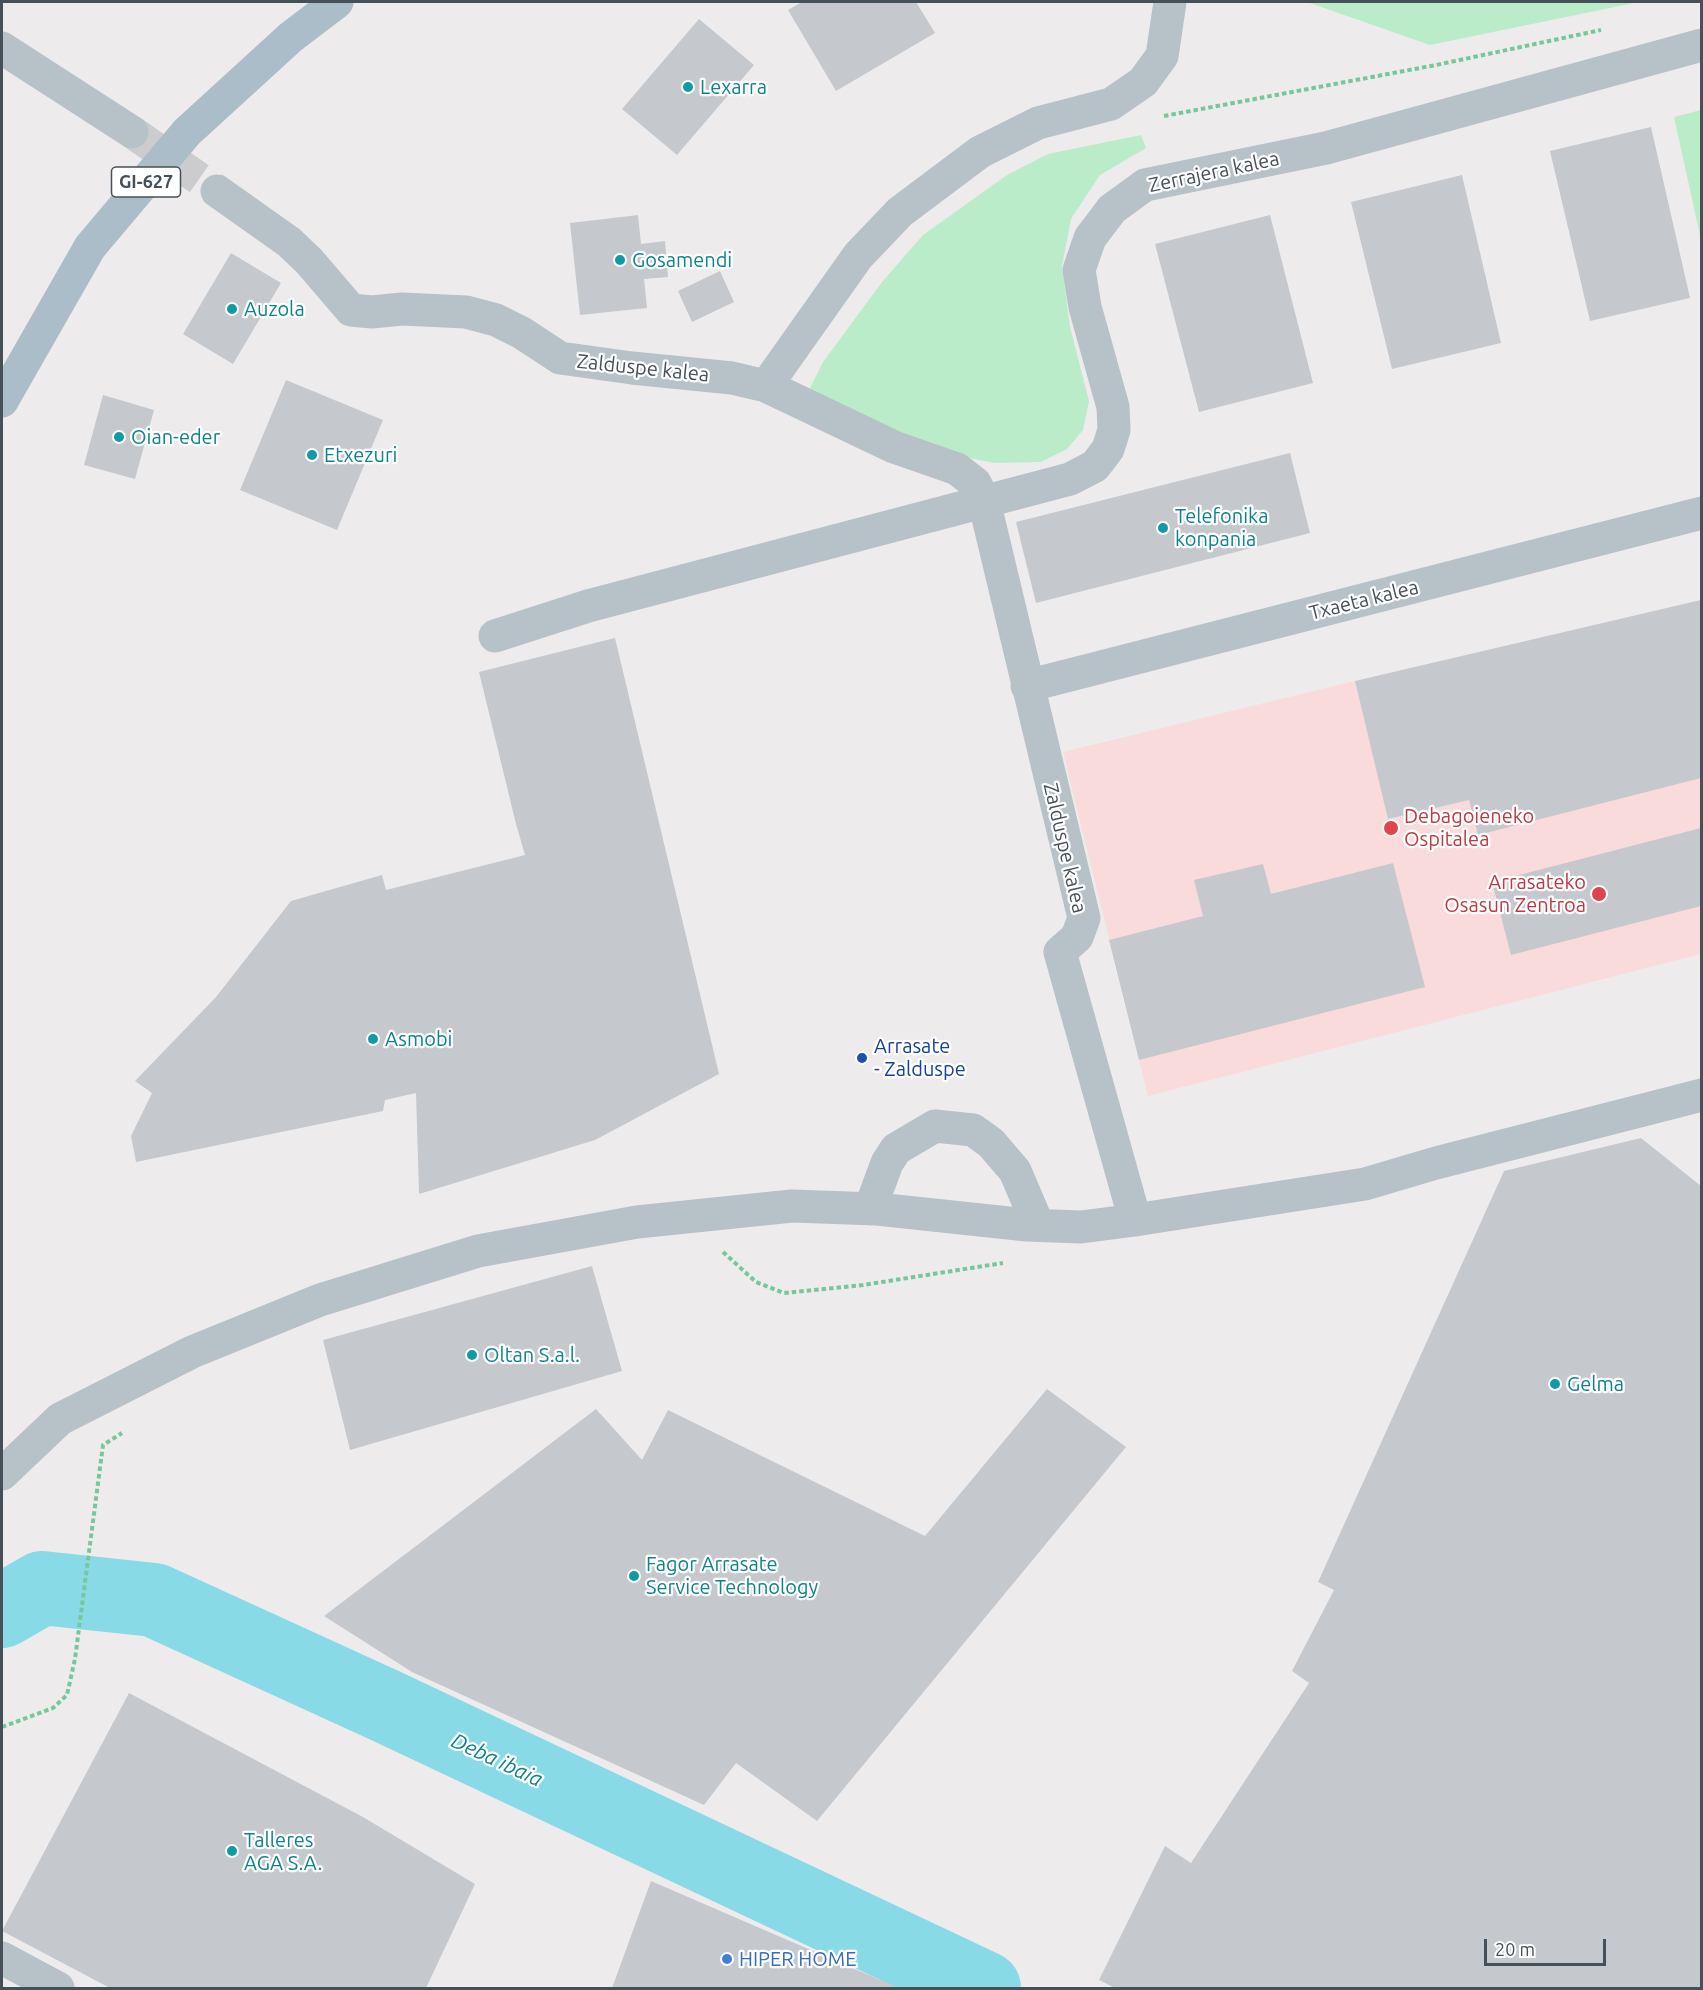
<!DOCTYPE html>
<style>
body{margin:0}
#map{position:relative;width:1703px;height:1990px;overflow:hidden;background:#eeebec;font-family:Ubuntu,sans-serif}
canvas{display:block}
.frame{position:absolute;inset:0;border:3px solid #455058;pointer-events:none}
.scale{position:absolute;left:1484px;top:1939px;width:122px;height:27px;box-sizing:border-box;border:3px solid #455058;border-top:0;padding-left:8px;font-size:18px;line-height:21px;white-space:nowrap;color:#455058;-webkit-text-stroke:4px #fff;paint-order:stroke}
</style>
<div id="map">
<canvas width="1703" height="1990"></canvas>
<div class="frame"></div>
<div class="scale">20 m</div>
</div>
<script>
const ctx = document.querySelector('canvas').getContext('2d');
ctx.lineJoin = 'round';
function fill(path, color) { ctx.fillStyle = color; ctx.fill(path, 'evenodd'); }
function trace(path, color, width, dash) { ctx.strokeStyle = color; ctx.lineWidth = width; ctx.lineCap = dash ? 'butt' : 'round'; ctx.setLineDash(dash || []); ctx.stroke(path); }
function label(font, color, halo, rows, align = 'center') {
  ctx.font = font + ' Ubuntu,sans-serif'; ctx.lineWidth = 4.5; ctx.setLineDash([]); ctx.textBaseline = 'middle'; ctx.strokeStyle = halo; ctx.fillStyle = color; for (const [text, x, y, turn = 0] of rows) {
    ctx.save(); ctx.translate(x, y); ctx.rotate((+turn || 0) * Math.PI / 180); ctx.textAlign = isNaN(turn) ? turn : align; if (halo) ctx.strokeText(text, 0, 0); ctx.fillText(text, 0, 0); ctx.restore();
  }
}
fill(new Path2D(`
 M1701 600V954L1148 1096 1063 752 1355 681Z`), '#f9dbdb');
fill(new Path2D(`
 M1307 2H1639L1430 45Z
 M1701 110H1702L1701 240 1674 117Z
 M1141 135 1146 148 1100 175 1071 219 1062 266 1070 327 1089 401 1083 430 1067 449 1041 462 994 463 950 454 892 431 809 390 823 362 882 282 923 235 1007 175 1048 154Z`), '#baecca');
trace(new Path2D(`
 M2 1611 42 1588 154 1600 386 1706 984 1988`), '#88dae7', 74);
fill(new Path2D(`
 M802 2H916L935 33 836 91 788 10Z
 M699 19 754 65 677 155 622 109Z
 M1651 127 1690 298 1590 321 1550 151Z
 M1462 175 1501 343 1392 369 1351 202Z
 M638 215 641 244 665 241 668 277 644 279 647 308 580 315 570 223Z
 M1270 215 1313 383 1199 412 1155 244Z
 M231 253 281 283 233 364 183 334Z
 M720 271 734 302 692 322 678 291Z
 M286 380 383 420 337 530 240 490Z
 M103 395 154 410 135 479 84 465Z
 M1290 453 1310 533 1036 603 1016 522Z
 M1701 600V778L1478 835 1469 800 1388 819 1355 681Z
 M615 638 719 1074 595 1140 419 1194 416 1093 385 1100 383 1111 136 1162 131 1136 152 1093 135 1081 216 997 291 901 382 875 386 890 525 855 516 824 479 672Z
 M1701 828V906L1511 955 1492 882Z
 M1393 863 1425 987 1139 1060 1109 940 1203 916 1194 880 1263 864 1271 894Z
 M1641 1138 1701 1186V1988H1115L1099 1980 1165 1846 1191 1863 1309 1683 1292 1671 1334 1590 1318 1582 1504 1171Z
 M592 1266 622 1371 350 1450 323 1340Z
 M1047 1389 1126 1447 817 1821 736 1763 704 1805 412 1672 324 1616 596 1409 642 1460 668 1410 925 1536Z
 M129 1693 363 1817 475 1884 426 1988H110L2 1931Z
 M651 1881 762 1929 899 1988H612Z`), '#c5c9ce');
trace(new Path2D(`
 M132 132 217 191`), '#ccccce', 33, [33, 16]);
trace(new Path2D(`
 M1164 116 1436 65 1601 30
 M723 1252 756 1282 784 1293 863 1285 1003 1263
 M2 1727 53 1708 67 1695 75 1659 103 1445 122 1433`), '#74c899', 4, [4.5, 3]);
trace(new Path2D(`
 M2 48 132 132
 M217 191 289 242 309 261 351 310 372 312 402 309 466 312 496 320 522 333 560 358 632 368 732 378 766 386 894 447 957 469 975 483 984 501 1084 918 1077 937 1060 952 1135 1220
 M766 386 858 256 900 212 980 152 1038 123 1111 104 1143 82 1162 56 1170 2
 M495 636 588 606 1070 479 1095 466 1108 449 1114 430 1113 407 1085 307 1079 270 1090 238 1112 209 1145 185 1326 148 1702 45
 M1027 686 1702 513
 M870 1209 887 1163 896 1149 935 1126 973 1130 991 1143 1015 1171 1038 1225
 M2 1474 60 1419 192 1352 320 1300 478 1251 637 1222 792 1206 877 1209 1027 1225 1081 1227 1135 1220 1365 1184 1436 1163 1702 1095
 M2 1958 58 1988`), '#b7c1c8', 33);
trace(new Path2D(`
 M2 401 90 247 187 132 291 37 337 2`), '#acbdca', 33);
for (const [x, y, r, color] of [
 [688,87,6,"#0f9aa8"],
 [620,260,6,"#0f9aa8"],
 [232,309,6,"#0f9aa8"],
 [119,437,6,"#0f9aa8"],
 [312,455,6,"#0f9aa8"],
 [1163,528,6,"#0f9aa8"],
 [1391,828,8,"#e0444e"],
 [1599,894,8,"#e0444e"],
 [373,1039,6,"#0f9aa8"],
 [862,1058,6,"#1a4fb4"],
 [472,1355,6,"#0f9aa8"],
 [1555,1384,6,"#0f9aa8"],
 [634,1576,6,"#0f9aa8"],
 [232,1851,6,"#0f9aa8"],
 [727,1959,6,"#3f7fe0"]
]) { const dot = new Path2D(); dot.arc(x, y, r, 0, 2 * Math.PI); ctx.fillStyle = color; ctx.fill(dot); trace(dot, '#fff', 2); }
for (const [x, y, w] of [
 [146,182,69]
]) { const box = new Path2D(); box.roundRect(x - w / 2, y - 15, w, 30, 4.5); ctx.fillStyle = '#fff'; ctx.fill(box); trace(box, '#455058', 1.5); }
label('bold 18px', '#455058', null, [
 ["GI-627",146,182]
]);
label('20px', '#0d838f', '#fff', [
 ["Lexarra",700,87],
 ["Gosamendi",632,260],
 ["Auzola",244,309],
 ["Oian-eder",131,437],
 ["Etxezuri",324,455],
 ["Telefonika",1175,516],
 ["konpania",1175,539],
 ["Asmobi",385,1039],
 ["Oltan S.a.l.",484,1355],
 ["Gelma",1567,1384],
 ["Fagor Arrasate",646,1564],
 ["Service Technology",646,1587],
 ["Talleres",244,1840],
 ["AGA S.A.",244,1863]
], 'left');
label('20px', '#455058', '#fff', [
 ["Zerrajera kalea",1214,172,-12],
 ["Zalduspe kalea",643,368,6],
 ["Txaeta kalea",1364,600,-14],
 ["Zalduspe kalea",1065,848,77]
]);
label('20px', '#be3a42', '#fff', [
 ["Debagoieneko",1404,816],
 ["Ospitalea",1404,839],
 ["Arrasateko",1586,882,"right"],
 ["Osasun Zentroa",1586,905,"right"]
], 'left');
label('20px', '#164399', '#fff', [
 ["Arrasate",874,1046],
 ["- Zalduspe",874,1069]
], 'left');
label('20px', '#366cbe', '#fff', [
 ["HIPER HOME",739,1959]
], 'left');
label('italic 21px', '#117e91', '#fff', [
 ["Deba ibaia",497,1760,25]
]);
</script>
